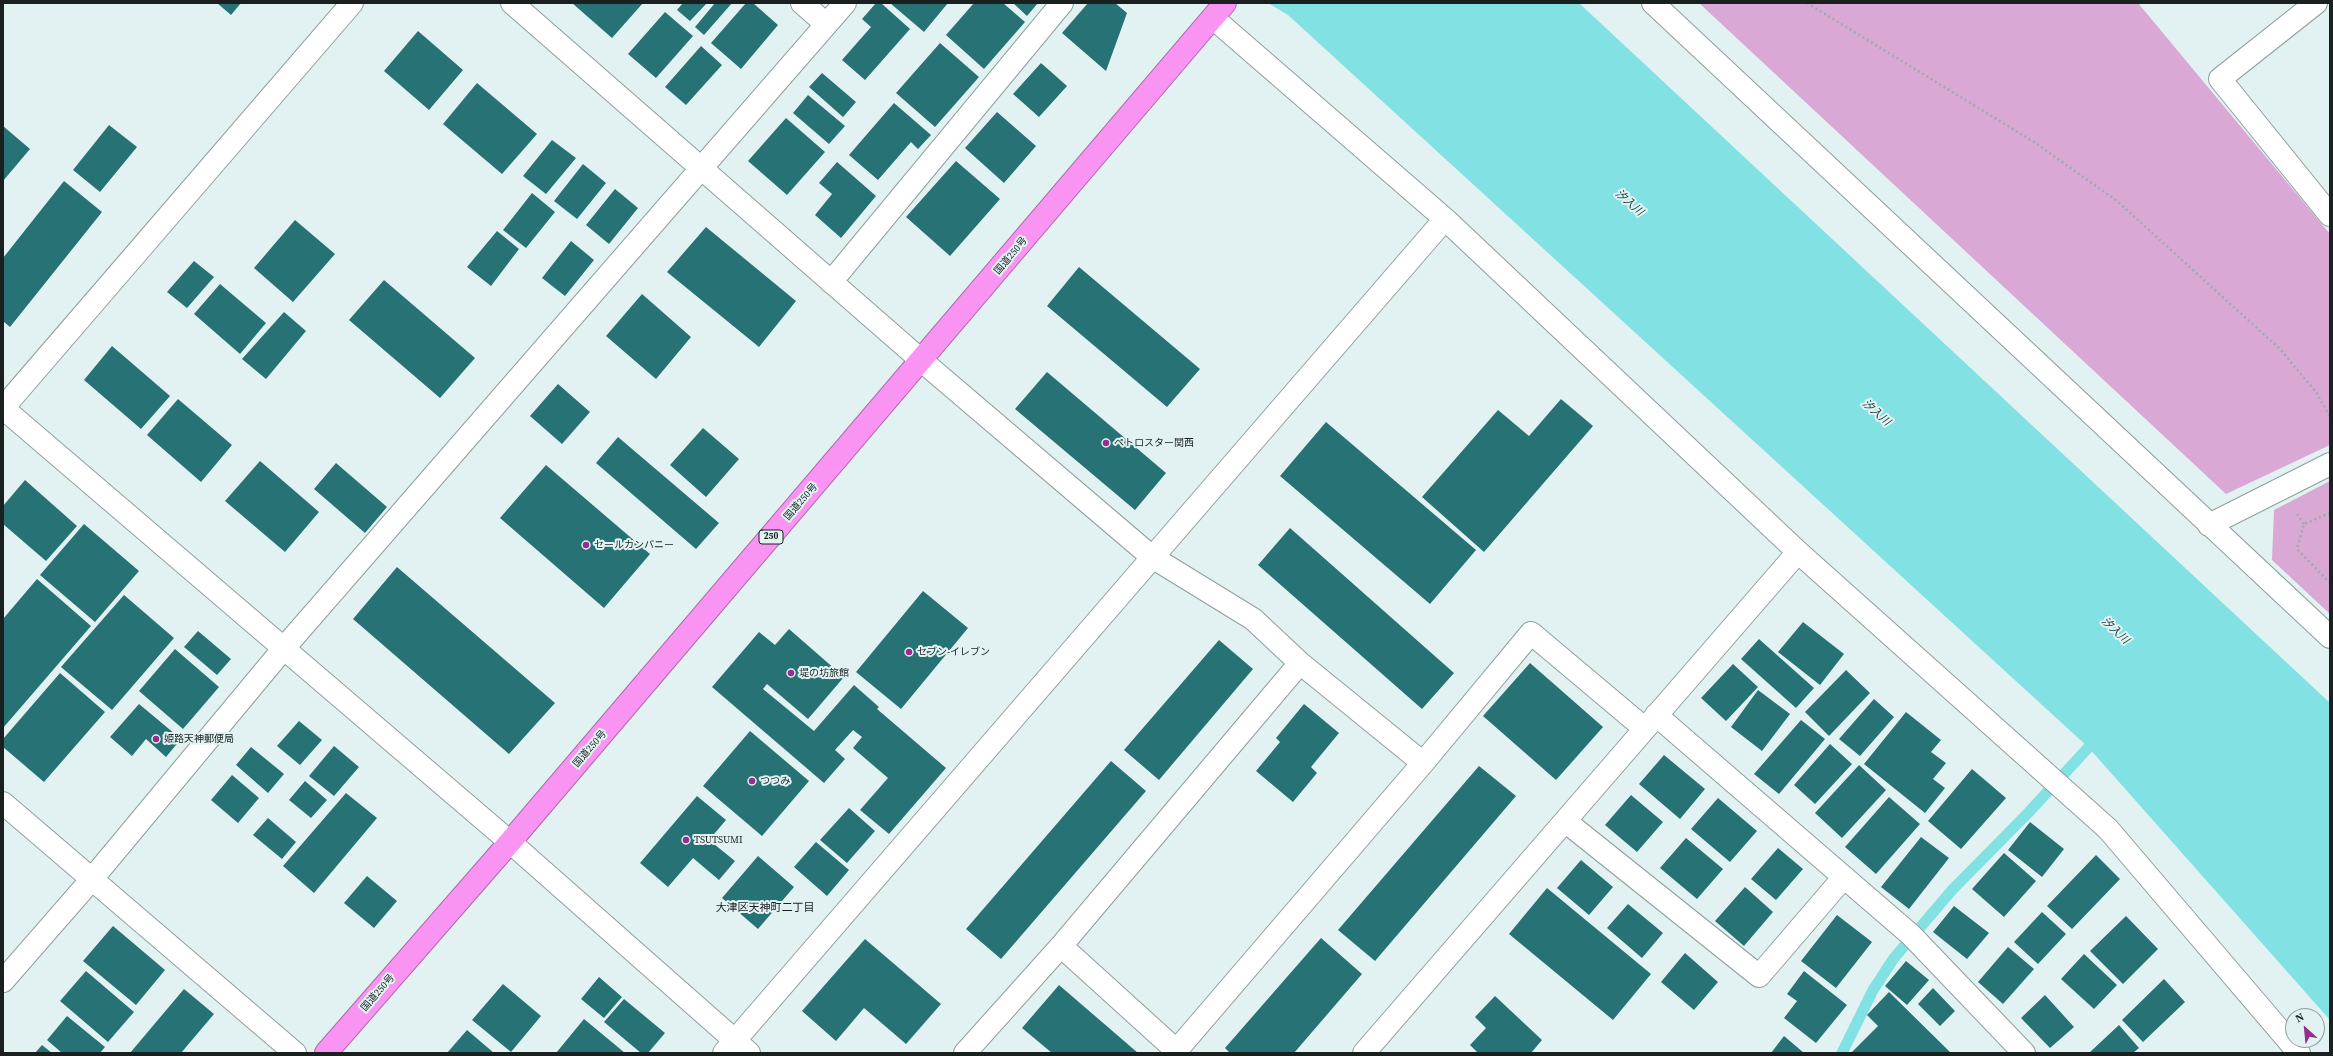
<!DOCTYPE html>
<meta charset="utf-8">
<style>
body{margin:0}
#map{position:relative;width:2333px;height:1056px;overflow:hidden;background:#e2f2f2;font-family:"Source Serif 4",serif}
canvas{display:block}
.frame{position:absolute;inset:0;border:4px solid #1a2020;pointer-events:none}
.north{position:absolute;left:2285px;top:1008px;width:40px;height:40px;box-sizing:border-box;background:#e2f2f2;border:1px solid #929e9e;border-radius:50%;rotate:333deg;font-size:11px;font-weight:700;line-height:16px;text-align:center;color:#1a2020}
.north::after{content:'';display:block;margin:auto;width:14px;height:18px;background:#952d90;clip-path:polygon(50% 0,100% 100%,50% 72%,0 100%)}
</style>
<div id="map">
<canvas width="2333" height="1056"></canvas>
<div class="frame"></div>
<div class="north">N</div>
</div>
<script>
const ctx = document.querySelector('canvas').getContext('2d');
ctx.lineJoin = 'round';
function fill(path, color) { ctx.fillStyle = color; ctx.fill(path, 'evenodd'); }
function trace(path, color, width, dash) { ctx.strokeStyle = color; ctx.lineWidth = width; ctx.lineCap = dash ? 'butt' : 'round'; ctx.setLineDash(dash || []); ctx.stroke(path); }
function label(font, color, halo, rows, align = 'center') {
  ctx.font = font + ' "Source Serif 4","Noto Sans JP",serif'; ctx.lineWidth = 4; ctx.setLineDash([]); ctx.textBaseline = 'middle'; ctx.strokeStyle = halo; ctx.fillStyle = color; for (const [text, x, y, turn = 0] of rows) {
    ctx.save(); ctx.translate(x, y); ctx.rotate((+turn || 0) * Math.PI / 180); ctx.textAlign = isNaN(turn) ? turn : align; if (halo) ctx.strokeText(text, 0, 0); ctx.fillText(text, 0, 0); ctx.restore();
  }
}
fill(new Path2D(`
 M1699 3H2138L2330 234V445L2226 494Z
 M2330 481V614L2272 560 2274 510Z`), '#d9a8d4');
fill(new Path2D(`
 M1268 3H1579L2330 703V1020L2088 747 1288 15Z`), '#82e1e3');
trace(new Path2D(`
 M1842 1053 1873 990 1894 958 1953 889 2029 812 2098 737`), '#82e1e3', 11);
fill(new Path2D(`
 M217 3H241L231 15Z
 M572 3H643L612 38Z
 M683 3H707L690 21 677 10Z
 M715 3H732L704 35 695 27Z
 M746 3H753L778 25 741 69 711 43Z
 M876 3H881L910 29 865 80 842 60 871 27 862 19Z
 M890 3H948L924 32Z
 M974 3H1003L1025 22 984 69 946 35Z
 M1013 3H1038L1027 16Z
 M1088 3H1115L1127 13 1106 71 1062 33Z
 M665 12 693 36 656 78 628 54Z
 M418 31 463 70 429 110 384 71Z
 M940 43 979 77 935 127 896 93Z
 M701 46 722 65 686 105 665 87Z
 M1041 63 1067 86 1039 117 1013 94Z
 M822 73 856 102 843 117 809 87Z
 M477 83 537 134 502 174 443 124Z
 M808 95 845 126 829 144 793 113Z
 M894 103 931 135 918 149 911 142 878 180 849 155Z
 M997 112 1036 146 1004 183 965 148Z
 M786 118 825 152 787 195 748 161Z
 M109 125 137 147 100 192 73 170Z
 M3 126 30 149 3 181Z
 M552 140 576 158 546 194 523 176Z
 M956 161 1000 199 950 256 906 217Z
 M837 162 876 196 841 238 815 215 832 194 819 183Z
 M583 164 606 183 577 219 554 201Z
 M64 181 102 212 10 327 3 321V258Z
 M615 189 638 208 609 244 586 225Z
 M532 193 555 212 526 248 503 230Z
 M295 220 335 254 293 302 254 268Z
 M706 227 796 301 759 347 667 272Z
 M497 231 519 249 491 286 467 267Z
 M571 241 594 260 565 296 542 278Z
 M194 261 214 277 187 308 167 292Z
 M1079 267 1200 369 1167 407 1047 306Z
 M384 280 475 358 440 398 349 320Z
 M220 284 266 323 240 354 194 314Z
 M642 294 691 337 656 379 606 336Z
 M284 312 306 331 266 379 242 359Z
 M112 346 170 396 141 429 84 380Z
 M1047 372 1166 473 1135 510 1015 409Z
 M558 384 590 412 562 444 530 416Z
 M178 399 232 445 201 482 147 435Z
 M1561 399 1593 426 1484 552 1422 497 1498 410 1529 436Z
 M1326 422 1476 550 1430 604 1280 476Z
 M703 428 739 459 706 497 670 465Z
 M618 437 719 523 696 549 596 463Z
 M260 461 319 512 285 552 225 501Z
 M336 463 387 507 365 533 314 489Z
 M546 465 650 554 604 608 500 518Z
 M25 480 77 526 46 561 3 524V506Z
 M84 524 139 571 95 622 40 575Z
 M1290 528 1454 673 1422 709 1258 565Z
 M397 567 555 703 509 754 353 619Z
 M37 579 91 626 3 728V619Z
 M923 591 968 628 901 709 856 672Z
 M124 595 174 638 112 710 61 667Z
 M1803 622 1844 654 1820 685 1778 652Z
 M789 629 844 677 808 719 767 684 763 689 814 731 854 685 879 707 877 709 946 768 889 834 860 810 888 778 853 748 862 737 853 730 835 750 845 759 824 783 712 687 759 632 775 645Z
 M198 631 231 659 217 675 184 647Z
 M1759 639 1814 688 1796 708 1741 659Z
 M1219 640 1253 669 1159 780 1124 750Z
 M175 649 219 687 183 729 139 691Z
 M1530 663 1603 727 1556 780 1483 716Z
 M1733 664 1758 687 1726 721 1701 698Z
 M1846 670 1870 693 1829 736 1805 712Z
 M60 673 105 712 44 782 3 747V739Z
 M1758 690 1790 714 1762 751 1731 727Z
 M1874 699 1894 717 1860 756 1839 739Z
 M139 704 181 739 166 757 146 739 132 756 110 737Z
 M1304 704 1339 733 1311 767 1317 773 1293 802 1256 771 1280 742 1276 738Z
 M1906 712 1941 740 1931 752 1946 763 1933 779 1945 788 1925 813 1864 764Z
 M1801 720 1825 739 1779 794 1754 774Z
 M299 721 322 740 300 765 277 746Z
 M750 731 809 781 762 836 703 786Z
 M1830 744 1852 764 1815 804 1794 785Z
 M334 746 359 767 334 796 309 776Z
 M251 747 284 774 268 793 236 765Z
 M1664 755 1705 789 1680 819 1639 784Z
 M1111 761 1146 791 1001 959 966 929Z
 M1859 765 1886 790 1842 838 1815 813Z
 M1479 766 1516 796 1375 961 1338 930Z
 M1972 769 2006 798 1961 849 1928 821Z
 M232 775 259 798 238 823 211 800Z
 M305 781 327 800 311 818 289 800Z
 M346 793 377 818 314 893 283 866Z
 M1631 795 1663 822 1637 852 1605 825Z
 M697 796 726 820 709 840 735 861 719 880 693 858 668 887 640 863Z
 M1889 797 1920 824 1876 874 1845 847Z
 M1718 798 1757 831 1730 862 1691 829Z
 M849 808 875 831 847 863 820 840Z
 M268 818 296 842 282 859 253 835Z
 M2030 822 2064 849 2042 877 2008 850Z
 M1921 837 1949 858 1909 909 1881 887Z
 M1686 838 1723 869 1697 899 1660 868Z
 M816 842 849 870 827 896 794 867Z
 M1778 848 1803 869 1776 900 1751 879Z
 M2004 853 2036 881 2004 917 1972 889Z
 M2096 855 2120 879 2072 929 2047 906Z
 M758 856 794 887 758 929 722 898Z
 M1581 860 1613 887 1589 915 1557 888Z
 M367 876 397 901 374 928 344 903Z
 M1745 887 1773 912 1744 946 1715 921Z
 M1547 888 1651 974 1613 1020 1509 934Z
 M1628 904 1663 933 1642 958 1607 928Z
 M1954 906 1989 933 1967 959 1933 932Z
 M2042 912 2066 934 2038 964 2014 942Z
 M1837 915 1872 942 1836 988 1801 961Z
 M2126 916 2158 949 2123 984 2090 951Z
 M113 926 165 970 136 1005 83 961Z
 M1321 938 1362 974 1294 1053H1230L1225 1048Z
 M865 939 941 1004 906 1044 864 1008 836 1041 802 1011Z
 M2008 947 2034 969 2003 1004 1978 982Z
 M1685 953 1718 982 1694 1010 1661 982Z
 M2084 954 2117 985 2094 1009 2061 979Z
 M1906 961 1929 980 1907 1005 1885 986Z
 M86 971 134 1012 108 1042 60 1001Z
 M1804 971 1847 1005 1816 1043 1784 1018 1797 1001 1787 994Z
 M599 977 622 997 604 1018 581 999Z
 M2164 979 2185 1002 2143 1042 2122 1020Z
 M503 984 541 1016 511 1052 472 1020Z
 M1059 985 1138 1053H1052L1022 1028Z
 M1933 988 1955 1011 1940 1026 1918 1004Z
 M184 989 214 1014 181 1053H130Z
 M1889 992 1951 1053H1851L1878 1026 1867 1015Z
 M2045 995 2074 1027 2050 1048 2021 1018Z
 M1495 996 1542 1040 1531 1053H1478L1470 1045 1486 1028 1475 1017Z
 M624 999 665 1033 648 1053H641L604 1022Z
 M67 1016 105 1047 100 1053H62L47 1040Z
 M584 1019 625 1053H556Z
 M2119 1025 2139 1048 2133 1053H2089Z
 M467 1030 494 1053H447Z
 M1784 1036 1804 1053H1771Z
 M42 1045 52 1053H35Z`), '#277274');
const minor = new Path2D(`
 M512 3 922 361 1152 557 1253 619 1300 663 1423 763
 M802 3 826 24
 M1653 3 2330 637
 M2316 3 2220 79 2330 215
 M1213 18 1445 219 1798 552 2108 829 2299 1053
 M831 282 1062 3
 M3 408 510 842 749 1053
 M3 408 352 3
 M2209 525 2330 464
 M1656 715 1911 935 2024 1053
 M3 803 295 1053
 M1565 821 1759 976 1844 877
 M1061 946 1179 1053
 M3 981 92 879 284 648 845 3
 M1176 1051 1423 763 1531 633 1644 728
 M724 1053 1445 219
 M965 1053 1061 946 1300 663
 M1364 1053 1798 552`);
const highway = new Path2D(`
 M326 1053 510 842 1225 3`);
trace(minor, '#8f9e9e', 24);
trace(highway, '#ac6ba8', 24);
trace(new Path2D(`
 M1807 3 2034 142 2117 201 2281 350 2316 392 2330 417
 M2330 513 2304 524 2297 549 2330 583
 M2297 514 2304 524`), '#9eabab', 2.5, [2, 3]);
trace(minor, '#fff', 22);
trace(highway, '#fa94f2', 22);
for (const [x, y, r, color] of [
 [1106,443,4,"#952d90"],
 [586,545,4,"#952d90"],
 [909,652,4,"#952d90"],
 [791,673,4,"#952d90"],
 [156,739,4,"#952d90"],
 [752,781,4,"#952d90"],
 [686,840,4,"#952d90"]
]) { const dot = new Path2D(); dot.arc(x, y, r, 0, 2 * Math.PI); ctx.fillStyle = color; ctx.fill(dot); trace(dot, '#e2f2f2', 1.5); }
for (const [x, y, w] of [
 [771,537,24]
]) { const box = new Path2D(); box.roundRect(x - w / 2, y - 7, w, 14, 3); ctx.fillStyle = '#e2f2f2'; ctx.fill(box); trace(box, '#1a2020', 1); }
label('bold 9px', '#1a2020', null, [
 ["250",771,537]
]);
label('10px', '#1a2020', '#e2f2f2', [
 ["国道250号",1011,256,-50],
 ["国道250号",801,502,-49],
 ["国道250号",590,749,-49],
 ["国道250号",378,993,-49]
]);
label('10px', '#1a2020', '#e2f2f2', [
 ["ペトロスター関西",1114,443],
 ["セールカンパニー",594,545],
 ["セブン-イレブン",917,652],
 ["堤の坊旅館",799,673],
 ["姫路天神郵便局",164,739],
 ["つつみ",760,781],
 ["TSUTSUMI",694,840]
], 'left');
label('italic 11px', '#164344', '#e2f2f2', [
 ["汐入川",1629,203,41],
 ["汐入川",1876,413,41],
 ["汐入川",2115,631,43]
]);
label('11px', '#1a2020', '#e2f2f2', [
 ["大津区天神町二丁目",765,908]
]);
</script>
